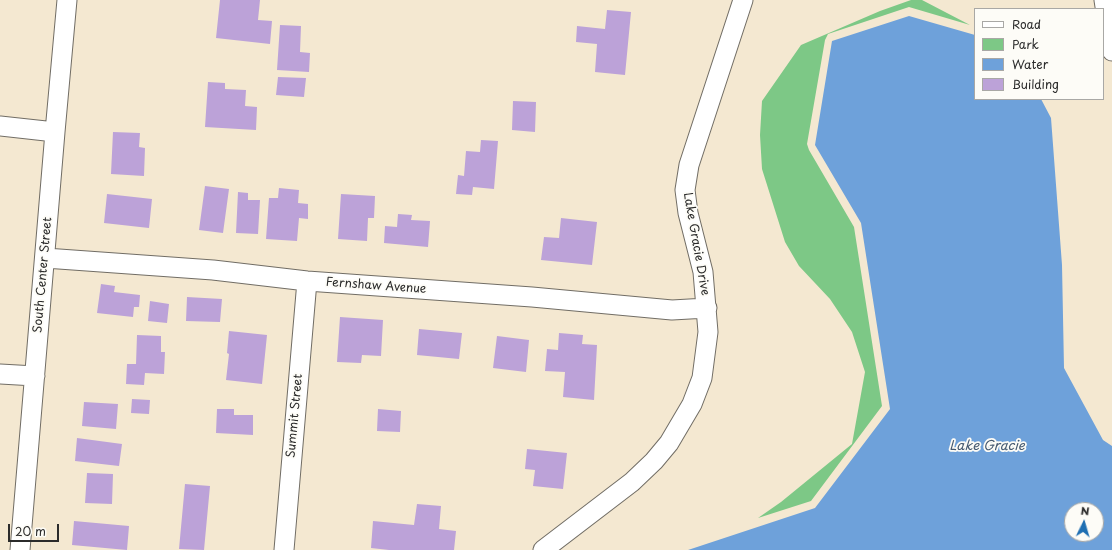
<!DOCTYPE html>
<style>
body{margin:0}
#map{position:relative;width:1112px;height:550px;overflow:hidden;background:#f4e8d1;font-family:"Playpen Sans",sans-serif}
canvas{display:block}
.legend{position:absolute;left:974px;top:8px;width:130px;height:92px;box-sizing:border-box;background:#fdfcf7;border:1px solid #a9a8a5;margin:0;padding:5px 7px;list-style:none;font-size:12px;color:#2b2b2b}
.legend li{display:flex;align-items:center;gap:8px;height:20px}
.legend b{width:20px;border:1px solid #a9a8a5}
.north{position:absolute;left:1064px;top:502px;width:40px;height:40px;box-sizing:border-box;background:#fdfcf7;border:1px solid #a9a8a5;border-radius:50%;rotate:5deg;font-size:11px;font-weight:700;line-height:16px;text-align:center;color:#2b2b2b}
.north::after{content:'';display:block;margin:auto;width:14px;height:18px;background:#1f6fb2;clip-path:polygon(50% 0,100% 100%,50% 72%,0 100%)}
.scale{position:absolute;left:8px;top:524px;width:51px;height:18px;box-sizing:border-box;border:2px solid #2b2b2b;border-top:0;padding-left:5px;font-size:12px;line-height:14px;white-space:nowrap;color:#2b2b2b;-webkit-text-stroke:3px #fdfcf7;paint-order:stroke}
</style>
<div id="map">
<canvas width="1112" height="550"></canvas>
<ul class="legend">
<li><b style="height:5px;background:#fff"></b>Road</li>
<li><b style="height:11px;background:#7dc886"></b>Park</li>
<li><b style="height:11px;background:#6ea1da"></b>Water</li>
<li><b style="height:11px;background:#bca2d8"></b>Building</li>
</ul>
<div class="north">N</div>
<div class="scale">20 m</div>
</div>
<script>
const ctx = document.querySelector('canvas').getContext('2d');
ctx.lineJoin = 'round';
function fill(path, color) { ctx.fillStyle = color; ctx.fill(path, 'evenodd'); }
function trace(path, color, width, dash) { ctx.strokeStyle = color; ctx.lineWidth = width; ctx.lineCap = dash ? 'butt' : 'round'; ctx.setLineDash(dash || []); ctx.stroke(path); }
function label(font, color, halo, rows, align = 'center') {
  ctx.font = font + ' "Playpen Sans",sans-serif'; ctx.lineWidth = 3.5; ctx.setLineDash([]); ctx.textBaseline = 'middle'; ctx.strokeStyle = halo; ctx.fillStyle = color; for (const [text, x, y, turn = 0] of rows) {
    ctx.save(); ctx.translate(x, y); ctx.rotate((+turn || 0) * Math.PI / 180); ctx.textAlign = isNaN(turn) ? turn : align; if (halo) ctx.strokeText(text, 0, 0); ctx.fillText(text, 0, 0); ctx.restore();
  }
}
fill(new Path2D(`
 M911 0H922L970 25 909 7 828 34 825 40 807 144 809 150 854 227 882 406 811 501 758 518 781 502 852 444 865 372 852 332 830 299 799 266 785 242 762 169 760 135 762 101 801 45 880 11Z`), '#7dc886');
fill(new Path2D(`
 M909 16 975 35V99H1041L1051 118 1062 265 1064 368 1103 440 1112 446V550H688L815 508 890 409 861 223 815 145 832 41ZM1072 510H1096V534H1072Z`), '#6ea1da');
fill(new Path2D(`
 M220 0H260L258 20 272 21 270 44 216 38Z
 M607 10 631 12 625 75 595 72 597 44 576 42 577 26 605 29Z
 M280 25 301 26 300 52 310 53 309 72 277 70Z
 M278 77 306 78 304 97 276 95Z
 M208 82 225 83V89L246 90 245 106 257 107 256 130 205 127Z
 M513 101 536 102 535 132 512 130Z
 M113 132 140 133 139 147 145 148 144 176 111 174Z
 M481 140 498 141 494 189 473 187 472 195 456 194 458 175 464 176 466 151 480 152Z
 M205 186 229 189 223 233 199 230Z
 M279 188 299 190 298 203 308 204V219L299 218 297 241 266 239 269 198H278Z
 M238 192 248 193V200H260L258 234 236 233Z
 M107 194 152 199 149 228 104 223Z
 M341 194 375 196 374 218H368L367 241 338 239Z
 M398 214 412 215 411 220 430 221 428 247 384 243 385 226 397 227Z
 M561 218 597 222 592 265 541 260 544 237 559 238Z
 M101 284 115 286 114 292 140 295 139 307H134L133 317 97 313Z
 M187 297 222 299 220 322 186 321Z
 M150 301 169 304 167 323 148 321Z
 M340 317 383 320 381 356 362 355 361 363 337 362Z
 M419 329 462 333 459 359 417 355Z
 M229 331 267 335 262 384 226 380 229 354 227 353Z
 M559 333 583 335 582 344 597 345 594 400 563 397 565 372 545 371 547 349 558 350Z
 M137 335 161 336V352H165L164 374 145 373 144 385 126 384 127 364H136Z
 M497 336 529 340 526 372 493 368Z
 M132 399 150 400 149 414 131 413Z
 M84 402 118 404 116 429 82 426Z
 M217 409H234V415H253V435L216 433Z
 M378 409 401 411 400 432 377 431Z
 M77 438 122 444 119 466 75 461Z
 M527 449 567 453 563 489 533 486 535 470 525 469Z
 M87 473 113 474 112 504 85 503Z
 M185 484 210 486 204 550 179 549Z
 M417 504 441 506 439 529 456 531 454 550H389L371 548 373 521 414 525Z
 M74 521 129 526 127 550 72 545Z`), '#bca2d8');
const street = new Path2D(`
 M1104 0 1112 51
 M0 126 55 132
 M45 258 213 270 307 281 532 297 672 310 707 308
 M0 374 35 376
 M20 550 55 132 67 0
 M284 550 307 281
 M543 550 632 482 654 461 669 443 692 404 702 378 708 332 703 272 688 213 685 190 689 165 743 0`);
trace(street, '#716d65', 21);
trace(street, '#fff', 19);
label('12px', '#2b2b2b', '#fdfcf7', [
 ["Lake Gracie Drive",696,244,80],
 ["South Center Street",43,275,-85],
 ["Fernshaw Avenue",376,286,4],
 ["Summit Street",295,416,-85]
]);
label('italic 13px', '#465a71', '#fdfcf7', [
 ["Lake Gracie",987,446]
]);
</script>
